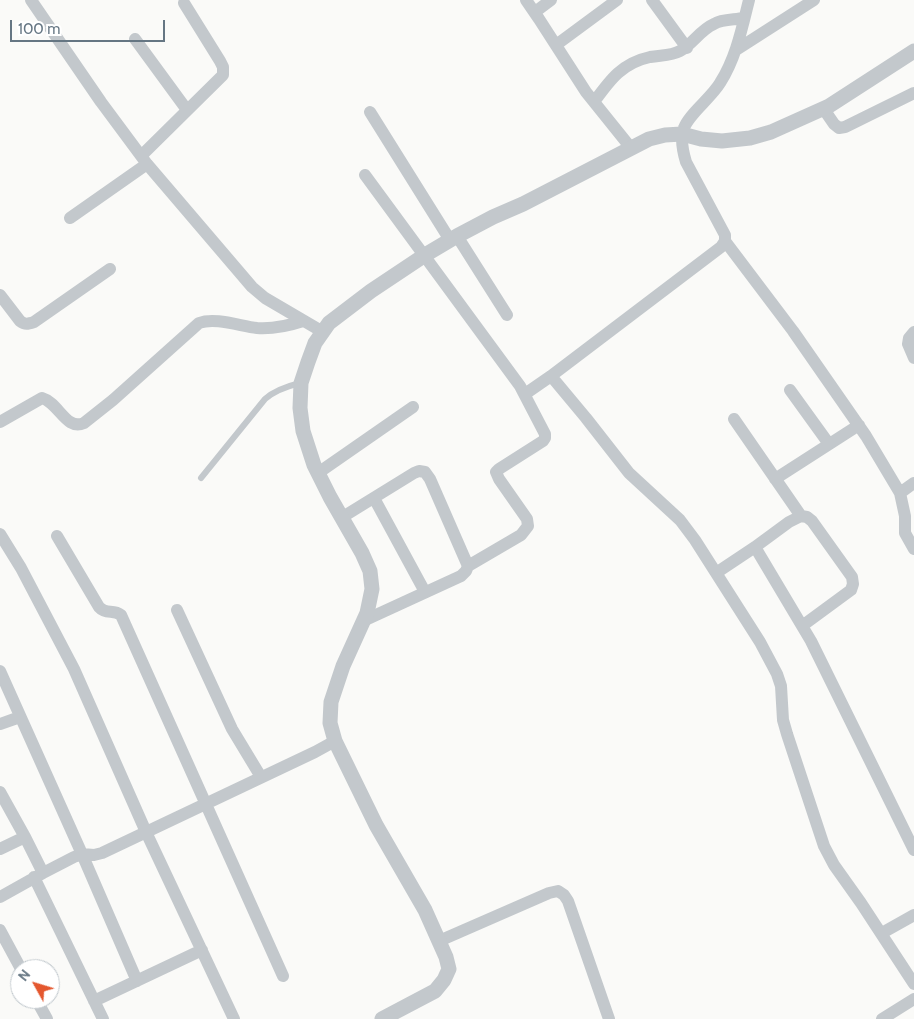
<!DOCTYPE html>
<style>
body{margin:0}
#map{position:relative;width:914px;height:1019px;overflow:hidden;background:#fafaf8;font-family:Cabin,sans-serif}
canvas{display:block}
.north{position:absolute;left:10px;top:959px;width:50px;height:50px;box-sizing:border-box;background:#fff;border:1px solid #c1c8cd;border-radius:50%;rotate:309deg;font-size:14px;font-weight:700;line-height:20px;text-align:center;color:#657683}
.north::after{content:'';display:block;margin:auto;width:18px;height:22px;background:#e4572e;clip-path:polygon(50% 0,100% 100%,50% 72%,0 100%)}
.scale{position:absolute;left:10px;top:20px;width:155px;height:22px;box-sizing:border-box;border:2px solid #657683;border-top:0;padding-left:6px;font-size:15px;line-height:18px;white-space:nowrap;color:#657683;-webkit-text-stroke:4px #fff;paint-order:stroke}
</style>
<div id="map">
<canvas width="914" height="1019"></canvas>
<div class="north">N</div>
<div class="scale">100 m</div>
</div>
<script>
const ctx = document.querySelector('canvas').getContext('2d');
ctx.lineJoin = 'round';
function trace(path, color, width, dash) { ctx.strokeStyle = color; ctx.lineWidth = width; ctx.lineCap = dash ? 'butt' : 'round'; ctx.setLineDash(dash || []); ctx.stroke(path); }
trace(new Path2D(`
 M201 478 265 399C275 390 288 386 300 383`), '#c3c8cc', 6);
trace(new Path2D(`
 M31 0 101 102 147 164 252 287 265 298 323 332
 M526 0 539 19 586 92 631 148
 M652 0 687 48
 M535 12 551 0
 M135 39 187 110
 M556 45 617 0
 M736 50 814 0
 M594 102C610 80 622 63 650 57 661 55 671 56 680 51 693 44 700 30 714 24 722 19 734 20 744 18
 M823 108 834 124 839 128 845 127 914 93
 M370 112 450 240
 M141 156 223 75V67L220 61 184 3
 M365 175 520 386 545 434V438L543 441 499 469 496 472 499 479 527 519 528 526 521 535 468 566
 M70 218 147 164
 M457 236 507 315
 M725 241 793 331 866 436 900 493 905 516V533L914 549
 M0 295 20 321C25 325 28 324 34 322L110 269
 M914 332 909 338 908 344 914 358
 M551 376 586 418 629 473 680 520 695 540 760 642 777 674 781 686 783 720 787 734 824 846 834 865 861 903 914 984
 M790 390 829 444
 M525 394 551 376 721 247 725 241V235L686 162C683 152 680 138 684 128 689 114 711 98 720 83 736 58 742 28 749 0
 M734 419 801 516
 M0 422 42 398C59 403 66 431 84 423L113 400 199 323C215 317 240 326 257 328 273 329 288 326 303 321
 M318 473 413 407
 M775 479 859 425
 M900 493 914 483
 M374 498 425 592
 M341 518 414 473 419 471 425 472 430 479 468 566 466 571 461 576 363 621
 M0 534 21 568 74 669 146 832 234 1019
 M57 536 99 607C106 615 113 609 121 615L283 976
 M755 547 811 641 914 850
 M716 573 755 547 789 522 801 516 807 517 812 521 852 577 853 584 851 590 802 626
 M177 610 232 729 261 777
 M0 671 82 854 137 981
 M0 724 20 717
 M0 792 25 837 43 873
 M0 849 25 837
 M34 877 103 1019
 M0 897 43 873 74 857 82 854 94 855 102 853 315 752 335 741
 M0 930 21 969
 M882 933 914 915
 M439 941 549 893 558 891 564 895 568 901 609 1019
 M36 999 47 1019
 M94 1001 202 950
 M882 1019 914 999`), '#c3c8cc', 12);
trace(new Path2D(`
 M382 1019 435 991 444 980 449 969 446 957 425 910 376 825 335 741 330 723 331 702 343 666 367 613 372 589 370 571 362 553 330 497 314 465 303 431 300 408 301 383 308 362 315 343 329 323 371 291 425 255 457 236 493 217 523 204 649 139 665 135 682 134 701 139 722 141 750 138 771 132 829 106 914 51`), '#c3c8cc', 15);
</script>
